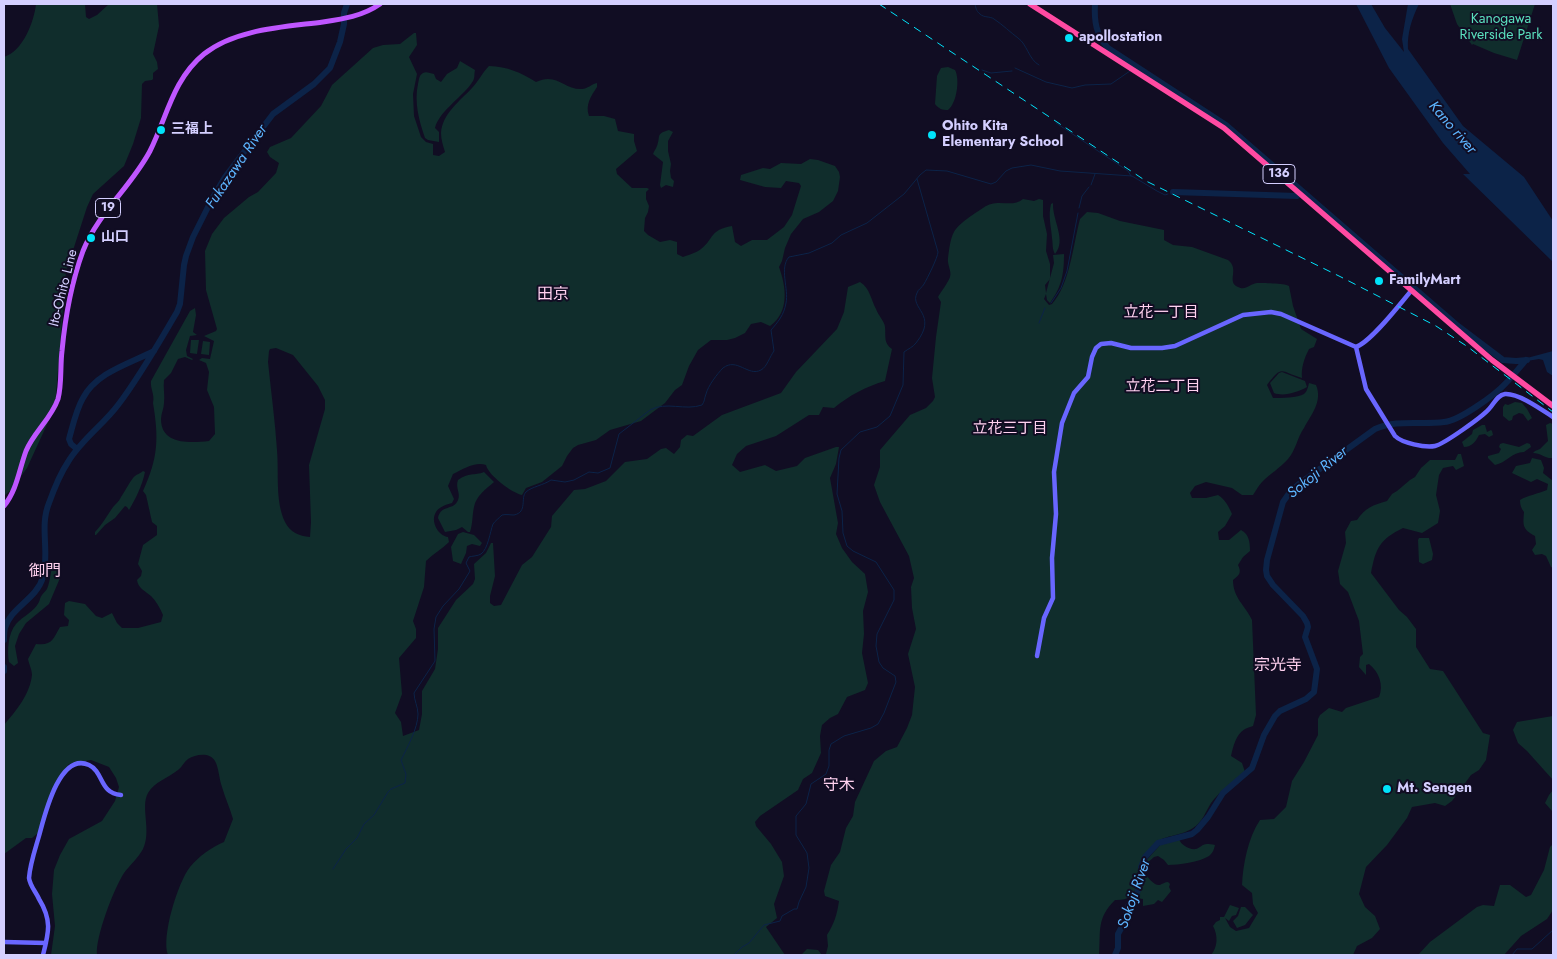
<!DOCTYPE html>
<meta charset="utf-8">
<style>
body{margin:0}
#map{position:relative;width:1557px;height:959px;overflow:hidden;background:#110d23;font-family:Jost,sans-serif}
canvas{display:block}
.frame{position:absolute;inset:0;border:5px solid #d4cfff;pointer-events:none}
</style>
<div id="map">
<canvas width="1557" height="959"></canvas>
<div class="frame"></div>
</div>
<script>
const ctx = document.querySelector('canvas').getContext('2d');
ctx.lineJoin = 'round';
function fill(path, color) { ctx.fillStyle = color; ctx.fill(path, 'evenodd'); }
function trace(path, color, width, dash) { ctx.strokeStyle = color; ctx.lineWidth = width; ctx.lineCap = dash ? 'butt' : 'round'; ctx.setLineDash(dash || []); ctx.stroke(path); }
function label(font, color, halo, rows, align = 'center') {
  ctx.font = font + ' Jost,"Noto Sans JP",sans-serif'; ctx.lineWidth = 4; ctx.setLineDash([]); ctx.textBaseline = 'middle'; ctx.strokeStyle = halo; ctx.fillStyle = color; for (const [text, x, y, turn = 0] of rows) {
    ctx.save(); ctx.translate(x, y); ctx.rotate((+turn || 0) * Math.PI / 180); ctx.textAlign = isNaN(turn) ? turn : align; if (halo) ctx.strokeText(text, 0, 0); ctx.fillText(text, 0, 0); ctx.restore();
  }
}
fill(new Path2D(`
 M36 4H85L86 17 89 19 97 15 109 4H157L159 26 153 54 157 62 158 69 153 73V79L152 80 145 81 142 84 141 118 133 144 124 166 93 194 87 207 66 272 55 407 27 468 11 490 4 496V57C23 51 34 22 36 4Z
 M1450 4H1535L1517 60 1494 53 1473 44 1472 45 1457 24Z
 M414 33H416L417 45 409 57 417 74 413 94 414 116 421 137 426 142 433 144V155L439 156 445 152C443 146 441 139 441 133 442 114 460 101 472 88 478 82 482 73 489 66 508 67 520 72 536 82 557 72 564 90 582 89 587 89 592 84 597 83V87C591 96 585 105 589 116H604L615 119 618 131 634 134V141L637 151 616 169 617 174 632 188H647L649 189 646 192V199L649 206 648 212 645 218 644 231 648 235 660 242 670 240 677 242V254L683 257C688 255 696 253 701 249 715 238 709 230 732 226L735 242 741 246 752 240H767L784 227 792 215 801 186 799 183 786 181 781 188 765 187 740 180 741 175 763 168 770 169 781 163 801 164 810 159 818 160 835 166 839 172 840 177 838 191 833 201 819 212 803 219 791 234 785 248 782 261 779 267C786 286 790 312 770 326L761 322 751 324 745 333 735 338 727 340H711L698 350 689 366 682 385 675 390 665 403 641 421 610 430 596 440 578 445 573 448 567 456 562 466 542 482 526 488 522 495C512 493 488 475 486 465 476 461 463 469 453 474L448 486 454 499 452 503C445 505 438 507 435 514 431 523 439 536 448 537L449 542C442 549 433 554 426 561L424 587 413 621 416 629V638L399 658 402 694 395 713 401 722 403 736 419 730 422 714V691L435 669 438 649V628L456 600 473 584 475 579 474 564 486 553 491 543H493L495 576 490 596V603L494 606 501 605 522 565 532 557 551 527 552 516 574 490 585 489 606 481 625 462 647 459 661 449 666 448 674 454 680 447 681 440 687 435 693 436 722 415 781 393 796 372 837 329 844 312 848 287 860 282C870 288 871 300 876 309 878 315 885 322 885 327 886 336 883 343 892 349L885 381C865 387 850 395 834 408L823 407 819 415H809L776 436 746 446 737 454 732 465 740 472 765 465 776 471 797 466 805 458 836 447H839L836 464 830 478 838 523 836 534 842 548 852 562 865 574 868 592 863 611 864 634 862 653 868 683 865 690 847 697 838 714 830 718 822 725 820 736 821 753 812 773 803 779 798 790 760 816 755 822 756 826 771 844 782 862 784 876 774 904 777 918 766 927 785 955H168C161 937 178 882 190 867 199 856 212 847 224 842L233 819C230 808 225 798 222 787 219 779 219 768 215 761 210 752 196 754 188 759 184 762 182 767 178 770 168 778 154 782 148 793 140 807 152 831 143 849 138 858 130 865 124 873 114 888 95 938 97 955H51L55 926 52 894 54 870 60 855 69 839 102 821 115 801 119 787 116 778 109 767 91 760 69 764 57 784 42 830 32 838H26L4 854V725C16 711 30 694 32 675 32 670 29 664 28 659L36 644C52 646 53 639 60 627L68 626 69 620 64 615 65 603 69 601 85 604 96 616 102 618 112 613 117 623 122 628H138L161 622 163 615C160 608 156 601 151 596 145 591 138 588 137 580L141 576 142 571 138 564 143 545 157 535V526L152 522 146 495 143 491C158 458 159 439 153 403 155 394 150 389 151 381L190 311 195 308 196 315 193 332 197 335 190 336 186 350 187 356 193 359 192 360 185 357 178 359 171 373 164 380C163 388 165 395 164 403 164 408 161 414 161 419 161 445 190 443 209 441L215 434 214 407 207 390 209 372 206 363 199 360 202 358 210 359 214 341 204 336 216 331 217 329 206 290 205 251 212 234 224 218 249 197 258 192 276 173 279 163 270 157 267 152 270 147 291 138 321 106 332 85 373 48 383 45 400 44ZM276 348 293 355 318 386 325 400V409L309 465 311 522 310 537C299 536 290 532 285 522 275 501 279 473 277 450 275 421 271 391 268 362L269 351 270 349Z
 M460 61 475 70C474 74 475 78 473 81 464 96 439 111 435 128L439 132V142L428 140 425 138C419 121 414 102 418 84 419 80 419 75 423 73 426 71 430 73 434 74L436 79 441 82 447 74 457 68Z
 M948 67 955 70C960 79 957 103 948 110 942 110 939 109 935 104L937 76 941 68Z
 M669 130 673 132 668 141V151L671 164 670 171 671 178 674 181 673 187 666 185 661 188 660 185 663 162 653 154C654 151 656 149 657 146 661 136 655 134 669 130Z
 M1023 199 1034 201 1039 199 1043 200V216L1047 234 1046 251 1050 264V279L1045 285 1046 293 1054 263 1053 255 1064 254C1064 274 1062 286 1050 303L1047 300 1046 294 1044 299 1049 305 1052 304C1070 284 1073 245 1080 219L1087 212 1098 213 1120 221 1164 230V240L1173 245 1192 247 1228 260C1240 269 1226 282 1238 287 1246 291 1249 284 1257 283 1262 283 1284 283 1289 286L1293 306 1301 329 1317 339 1314 347 1309 349C1304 359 1301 368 1302 378 1280 372 1283 364 1267 385L1273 398C1281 398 1298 398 1304 394 1307 392 1308 387 1309 383L1316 385C1323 401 1311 415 1304 428 1297 438 1296 450 1288 459 1280 468 1270 474 1262 482 1258 486 1256 491 1253 495H1242L1232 488 1206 482 1195 486 1190 493 1192 498H1206L1218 495C1225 499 1229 507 1232 514L1225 526 1218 532 1219 540H1229L1241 530C1249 534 1250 542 1250 551L1243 557 1238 565C1242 573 1239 575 1233 580 1233 598 1245 605 1252 620L1256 715 1253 726C1250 727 1247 728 1245 729 1236 734 1233 747 1231 756L1242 763 1245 772C1234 783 1220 790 1211 803 1206 811 1202 823 1193 828 1180 837 1163 834 1152 846 1147 852 1142 857 1140 865 1136 883 1140 901 1115 900 1096 919 1101 931 1099 955H801L807 949 818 950 822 955 826 954 828 946 827 935C834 924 837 915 839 901L825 896 824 891 831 865 840 852 846 828 853 816 855 802 874 761 886 751 897 747 907 728 912 715 915 687 908 654 916 629 912 608 911 587 914 578 909 556 880 502 874 485 880 467V450L910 415 926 408 933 401 935 397 932 378 936 337 941 302 938 297C941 292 949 281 950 277 952 271 947 265 948 258 949 251 950 239 954 232 958 224 975 213 983 208 998 197 1011 209 1023 199Z
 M1053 203C1052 220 1067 240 1055 254 1052 249 1053 244 1052 238 1051 226 1048 216 1051 204Z
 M191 340H199L197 354 190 353Z
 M203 341 210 342 209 355 201 354Z
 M1282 372 1305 381 1307 387C1298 392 1284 397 1274 393L1270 383 1279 373Z
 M1515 402 1522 403 1527 409 1532 418 1528 421 1523 414 1519 413 1513 416 1512 420 1509 421 1503 416V407L1505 404 1508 405Z
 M1550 423 1553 424V458C1545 459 1541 453 1533 453L1535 451 1540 449 1548 441 1546 425Z
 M1482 425H1485L1487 432 1491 430 1492 431 1493 435 1489 437 1485 434 1479 435C1476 441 1472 447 1464 447L1462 442 1472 434 1473 430Z
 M1503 443 1519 447 1527 443 1530 444 1531 447 1524 452C1512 452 1506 463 1495 465L1488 458V456L1499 453 1501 449 1499 447 1500 444Z
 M1458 454H1461L1464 466 1456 470 1453 466 1443 468 1439 475 1436 495 1440 511 1438 523 1422 533 1403 528C1379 540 1376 548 1371 573L1399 610 1407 617 1416 629V647L1430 669 1443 671 1483 733 1490 735 1486 760 1479 770 1471 775 1452 801 1445 806 1435 803 1412 807 1407 818 1387 845 1366 867 1359 894 1365 907 1375 916 1380 929 1372 938 1357 946 1353 955H1211C1218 947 1218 935 1213 926L1216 922 1220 920V917H1224L1230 905 1239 908 1236 915 1232 916 1229 921 1225 918 1230 927 1236 931 1249 928 1258 913 1253 904 1252 893 1242 885C1243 864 1248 838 1260 820L1274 819 1286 807 1292 781 1304 762 1318 735V719L1320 715 1329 708 1342 712 1346 708 1379 697C1384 685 1379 672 1369 664L1366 665V675L1359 667 1360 657 1363 654 1359 621 1348 592 1340 584 1338 571 1346 543 1345 532 1351 521 1357 520C1365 508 1373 505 1387 501L1392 494 1397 491 1410 480 1415 477 1421 468 1430 460H1455Z
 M1532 458 1541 460 1544 468 1543 473 1553 481V568L1551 567 1546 556 1542 554 1535 555 1532 550 1536 544 1535 536C1522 529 1523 525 1524 512 1521 508 1520 505 1520 500 1528 495 1538 494 1547 490L1548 484 1537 479 1531 482 1512 473 1516 466 1530 463Z
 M143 471 145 472C142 486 136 498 129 510L127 507 125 506 115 518 105 525 96 535H95V532C102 525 106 517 111 510 114 505 119 502 121 497 125 491 129 483 133 478 136 474 140 474 143 471Z
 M484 472 494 482C486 489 476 496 474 507 472 516 473 523 470 532H468L462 527 456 530 445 532 438 518C441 504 454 511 458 500 461 493 455 488 458 480 469 472 474 476 484 472Z
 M463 532 474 535 482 543 480 546 472 544 467 546 466 553 461 564 453 561 451 547 458 534Z
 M1419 538H1429L1433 554 1432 560 1423 564 1419 562 1418 540Z
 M54 562 56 563 59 569 60 578 49 604 26 623 19 634 15 646 18 663 14 666 9 662C7 651 8 633 16 624 23 616 34 612 39 602 40 600 40 597 42 595 44 592 45 592 47 589 51 580 50 570 54 562Z
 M1553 716V780L1527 751 1518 743 1513 730 1517 722Z
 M1553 790V814L1552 811 1545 803 1549 795Z
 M1179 839C1181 845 1189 850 1196 849 1200 848 1202 844 1207 844 1209 844 1212 844 1215 845 1214 849 1213 853 1209 856 1200 862 1178 865 1168 865L1164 860 1158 856 1154 857 1145 865 1144 863 1161 844Z
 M1553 844V875L1552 880 1553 883V910L1547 919 1521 936 1504 955H1418L1430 942 1477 907 1483 905 1494 906 1500 885H1510L1526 897 1531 895 1544 870 1550 847Z
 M1144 871C1147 877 1154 886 1160 885 1162 884 1165 882 1168 882L1170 884 1169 887 1171 891 1162 902 1158 900 1154 904 1143 906V899L1137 898Z
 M1241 907H1245L1253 915 1245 925 1237 928 1233 921 1238 916Z`), '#102d2c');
fill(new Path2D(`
 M1356 4H1371L1385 28 1404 52 1402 39 1408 4H1419C1412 18 1407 33 1408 49L1463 126 1524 177 1553 221V262L1463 174H1470L1443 143 1389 68Z
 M1553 351V376L1547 372 1543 360 1539 359 1527 361V358Z`), '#0c2348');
trace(new Path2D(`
 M975 4C976 8 976 11 980 14 984 18 990 16 994 19 1003 25 1010 32 1018 38 1027 44 1029 60 1039 65
 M1015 68 1046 82 1072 88 1085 85 1111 84 1130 71
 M982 70 991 73 1012 71
 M1056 123 1128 171 1131 176
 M1091 185 1095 174
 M1079 208 1082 196 1089 187
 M1051 303 1061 288 1067 271 1078 213
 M1039 323 1045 308
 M333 869 346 849 357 838 364 824 374 815 388 792 391 789 405 783 406 774 401 760C407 748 418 728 418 714 418 707 414 700 414 693L435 661 434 629 436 617 443 606 459 589 470 571 466 563 469 557C472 556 478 556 481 554 488 549 490 532 493 524 495 521 499 518 502 515 506 514 510 515 514 515 528 512 520 498 526 492 531 487 544 485 551 480L565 482 574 480 589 472 598 473 610 468 619 434 650 410C666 401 685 411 702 405 705 401 704 399 706 394 708 386 717 374 723 368 737 357 748 377 761 370 767 367 770 356 774 351L771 330C778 322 784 315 786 303 789 289 779 268 789 257L809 253 832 243 841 235 867 223 904 194 920 175 926 170 947 171 991 184 996 182 1006 171 1012 168 1031 165 1060 171 1132 176 1157 191 1165 195 1168 194
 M734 955 742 947 749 943 764 925 780 921 782 916 794 909H797L799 902 806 887 809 868 807 853 796 835V816L806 804 811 784 826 774 829 766V750L831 744 844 736 871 728 878 724 884 713 896 682 895 676 883 668 879 662 876 646 877 634 894 600V590L876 562 853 551 847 546 843 533 842 511 837 494 839 458 841 450 860 432 877 427 890 416 903 385 904 352C908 349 913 347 916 343 939 314 909 309 917 293 918 289 922 288 924 284 927 279 938 257 938 252L917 179
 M1512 955 1517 949H1532L1553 930`), '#0c2348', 1);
trace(new Path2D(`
 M1095 4C1094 21 1096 35 1108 48L1226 125 1458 326 1503 360 1516 361 1527 360
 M1173 192 1297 196 1303 192
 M77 449 71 444 69 439C73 425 76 410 83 398 97 372 129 364 154 351
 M4 640C4 636 4 632 5 628 11 607 37 599 43 577 50 552 39 527 49 503 54 489 60 474 68 462 81 440 103 425 118 405 140 376 158 344 177 312L180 304 184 265 186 256 193 237 212 199 225 177 273 114 314 84 330 68 340 42 344 24V13L347 4
 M4 667V671
 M1115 955 1118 948V934L1124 923 1128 906 1134 901 1138 890 1141 880V867L1145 857 1158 843 1192 834 1197 830 1208 817 1223 793 1252 768 1264 735 1275 716 1280 711 1306 699 1314 692 1317 669 1305 637 1308 627 1307 623 1303 616 1273 585 1267 576 1266 570 1267 560 1283 502 1290 492 1299 484 1375 429C1397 419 1420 425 1444 422 1459 421 1495 395 1506 383 1513 376 1519 368 1526 360`), '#0c2348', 6);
trace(new Path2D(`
 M1356 347 1366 389 1395 436C1402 443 1425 448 1435 446 1444 444 1482 417 1489 409 1494 404 1497 395 1505 394 1519 393 1542 410 1553 417
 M1356 347C1371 342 1400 304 1411 291
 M1037 656 1044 618 1053 598 1052 558 1056 514 1054 472 1062 423 1074 393 1088 377 1092 357 1096 348 1101 344 1111 343 1131 348H1162L1175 346 1243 315 1271 312 1281 314 1356 347
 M4 942 46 943
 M43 955C49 932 52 920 39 899 36 892 30 886 29 878 30 864 35 850 39 836 44 818 59 751 89 765 104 772 99 793 121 795`), '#6966ff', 4.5);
trace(new Path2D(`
 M4 506C17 490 19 470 26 451 34 432 51 419 58 399 62 384 60 367 62 351 65 319 72 281 83 251 98 213 131 187 150 151 167 117 173 79 204 54 235 29 285 27 323 22 343 19 363 16 380 4`), '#bf56ff', 5);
trace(new Path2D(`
 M1030 4 1224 128 1492 360 1553 406`), '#ff4aa2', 5.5);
trace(new Path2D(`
 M879 4 1146 181 1341 277 1436 326 1468 347 1553 412`), '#00e3fa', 1, [8, 6]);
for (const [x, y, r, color] of [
 [1069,38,5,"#00e3fa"],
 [161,130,5,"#00e3fa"],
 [932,135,5,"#00e3fa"],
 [91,238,5,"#00e3fa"],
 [1379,281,5,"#00e3fa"],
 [1387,789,5,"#00e3fa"]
]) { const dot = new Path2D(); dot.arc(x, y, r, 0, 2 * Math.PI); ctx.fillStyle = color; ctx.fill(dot); trace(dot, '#110d23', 2); }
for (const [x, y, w] of [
 [1279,174,32],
 [108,208,25]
]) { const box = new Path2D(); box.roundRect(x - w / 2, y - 9.5, w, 19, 4); ctx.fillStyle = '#110d23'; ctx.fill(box); trace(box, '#d4cfff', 1); }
label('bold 12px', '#d4cfff', null, [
 ["136",1279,174],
 ["19",108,208]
]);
label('14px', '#5ae0be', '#110d23', [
 ["Kanogawa",1501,20],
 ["Riverside Park",1501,36]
]);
label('bold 14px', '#d4cfff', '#110d23', [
 ["apollostation",1079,38],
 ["Ohito Kita",942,127],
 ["Elementary School",942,143],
 ["三福上",171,130],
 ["山口",101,238],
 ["FamilyMart",1389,281],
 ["Mt. Sengen",1397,789]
], 'left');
label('14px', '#d4cfff', '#110d23', [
 ["Ito-Ohito Line",64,288,-76]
]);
label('italic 15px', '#5db5ff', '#110d23', [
 ["Kano river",1452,128,49],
 ["Fukazawa River",237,167,-56],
 ["Sokoji River",1318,473,-39],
 ["Sokoji River",1135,894,-71]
]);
label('15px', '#ffd1ef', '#110d23', [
 ["立花一丁目",1161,313],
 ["立花二丁目",1163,387],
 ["立花三丁目",1010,429]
]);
label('16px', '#ffd1ef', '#110d23', [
 ["田京",553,295],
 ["御門",45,572],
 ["宗光寺",1278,666],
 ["守木",839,786]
]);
</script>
